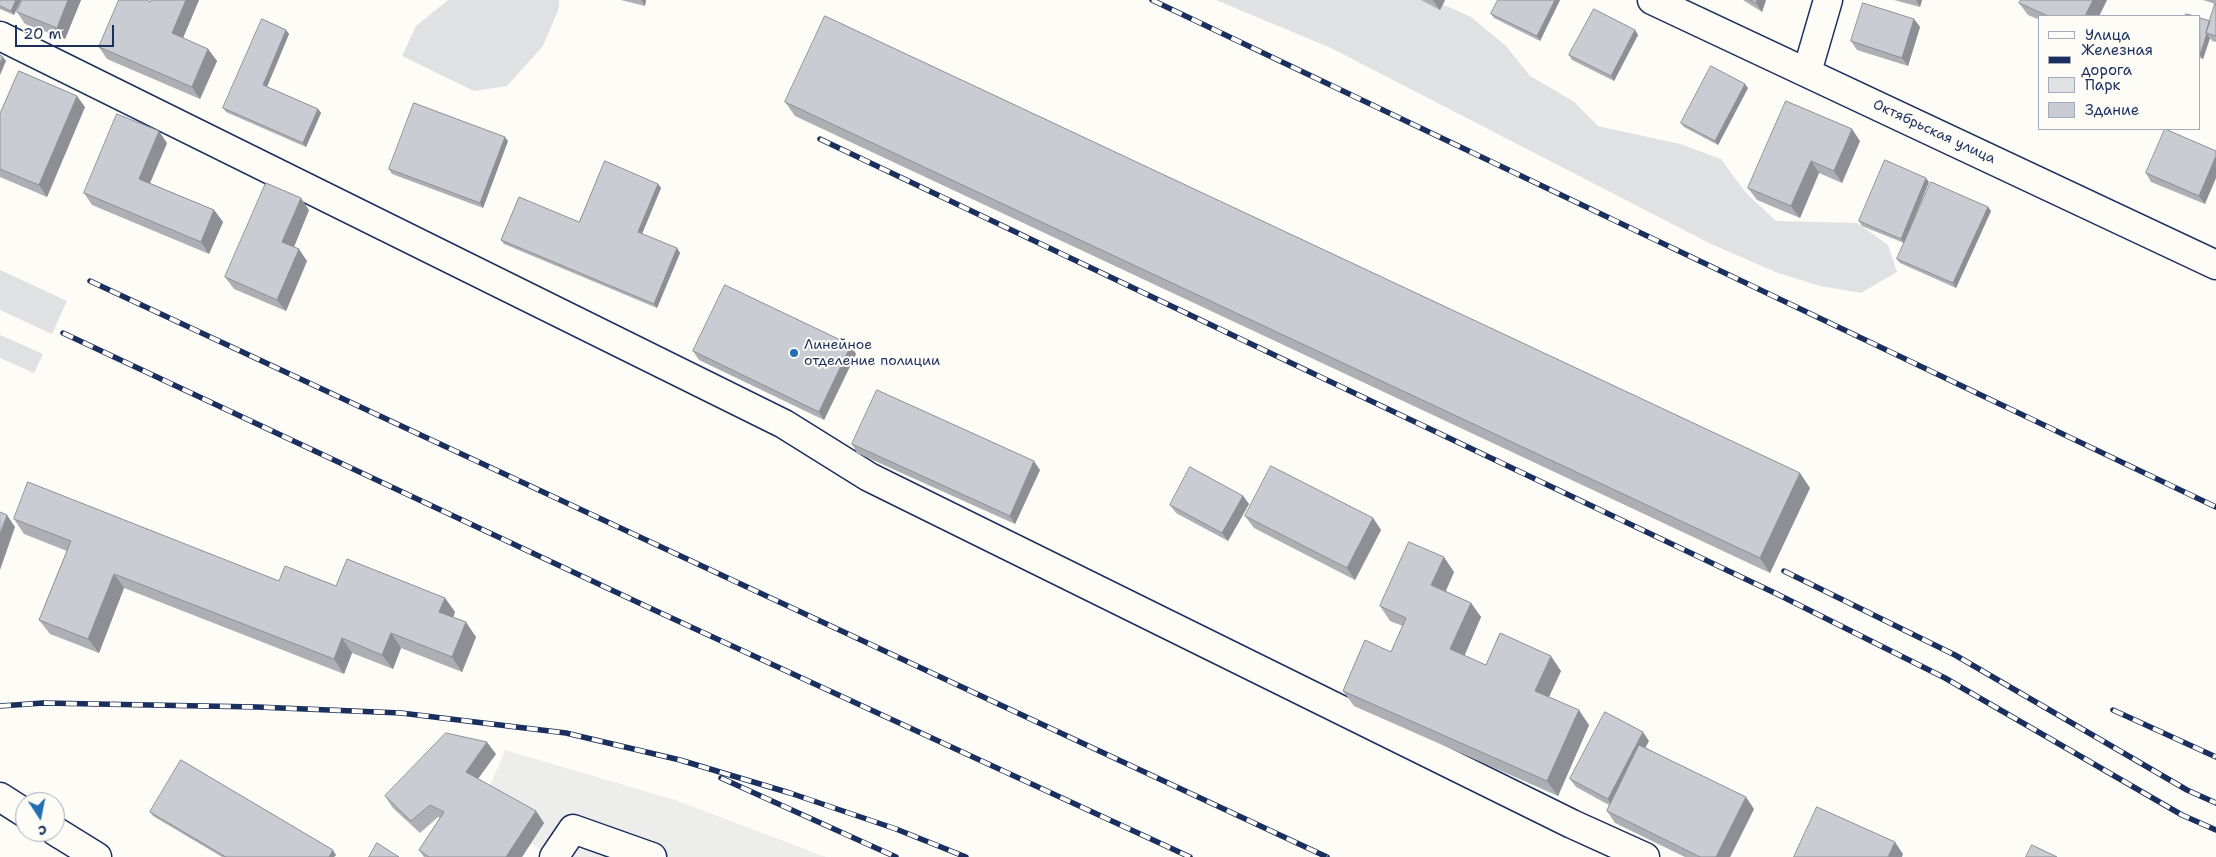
<!DOCTYPE html>
<meta charset="utf-8">
<style>
body{margin:0}
#map{position:relative;width:2216px;height:857px;overflow:hidden;background:#fdfcf7;font-family:"Shantell Sans",sans-serif}
canvas{display:block}
.legend{position:absolute;left:2038px;top:15px;width:162px;height:115px;box-sizing:border-box;background:#fdfcf7;border:1px solid #a3aaba;margin:0;padding:6px 9px;list-style:none;font-size:15px;color:#1b2f5e}
.legend li{display:flex;align-items:center;gap:10px;height:25px}
.legend b{width:25px;border:1px solid #a3aaba}
.north{position:absolute;left:15px;top:792px;width:50px;height:50px;box-sizing:border-box;background:#fdfcf7;border:1px solid #a3aaba;border-radius:50%;rotate:169deg;font-size:14px;font-weight:700;line-height:20px;text-align:center;color:#1b2f5e}
.north::after{content:'';display:block;margin:auto;width:18px;height:22px;background:#1f6fb2;clip-path:polygon(50% 0,100% 100%,50% 72%,0 100%)}
.scale{position:absolute;left:15px;top:25px;width:99px;height:22px;box-sizing:border-box;border:2px solid #1b2f5e;border-top:0;padding-left:6px;font-size:15px;line-height:18px;white-space:nowrap;color:#1b2f5e;-webkit-text-stroke:4px #fdfcf7;paint-order:stroke}
</style>
<div id="map">
<canvas width="2216" height="857"></canvas>
<ul class="legend">
<li><b style="height:6px;background:#fdfcf7"></b>Улица</li>
<li><b style="height:6px;background:#1b2f5e"></b>Железная дорога</li>
<li><b style="height:14px;background:#e0e1e3"></b>Парк</li>
<li><b style="height:14px;background:#c9ccd3"></b>Здание</li>
</ul>
<div class="north">С</div>
<div class="scale">20 m</div>
</div>
<script>
const ctx = document.querySelector('canvas').getContext('2d');
ctx.lineJoin = 'round';
function fill(path, color) { ctx.fillStyle = color; ctx.fill(path, 'evenodd'); }
function trace(path, color, width, dash) { ctx.strokeStyle = color; ctx.lineWidth = width; ctx.lineCap = dash ? 'butt' : 'round'; ctx.setLineDash(dash || []); ctx.stroke(path); }
function label(font, color, halo, rows, align = 'center') {
  ctx.font = font + ' "Shantell Sans",sans-serif'; ctx.lineWidth = 4; ctx.setLineDash([]); ctx.textBaseline = 'middle'; ctx.strokeStyle = halo; ctx.fillStyle = color; for (const [text, x, y, turn = 0] of rows) {
    ctx.save(); ctx.translate(x, y); ctx.rotate((+turn || 0) * Math.PI / 180); ctx.textAlign = isNaN(turn) ? turn : align; if (halo) ctx.strokeText(text, 0, 0); ctx.fillText(text, 0, 0); ctx.restore();
  }
}
fill(new Path2D(`
 M505 750 675 800 826 857H553L479 812Z`), '#edeeec');
fill(new Path2D(`
 M448 0H559V8L543 46 507 86 474 91 402 56 416 26Z
 M1216 0H1445L1442 4 1471 17 1506 46 1530 76 1573 101 1598 126 1680 144 1721 159 1746 193 1776 221 1857 223 1888 245 1897 272 1861 293 1820 286 1778 273 1711 244 1331 48Z
 M0 270 67 301 52 334 0 310Z
 M0 335 43 354 34 373 0 358Z`), '#e0e1e3');
const minor = new Path2D(`
 M1652 0 2216 265
 M0 36 784 424 869 477 1572 824 1645 857
 M1807 72 1828 0
 M0 797 25 813
 M55 831 97 857
 M554 857 573 829 652 857`);
trace(minor, '#1b2f5e', 31);
trace(minor, '#fdfcf7', 28);
const rail = new Path2D(`
 M1152 0 2216 507
 M820 139 1777 594 1945 678 2182 815 2216 830
 M90 281 1327 857
 M63 333 652 609 1190 857
 M1784 571 1955 655 2187 790 2216 803
 M0 706 43 703 257 707 401 713 566 733 680 760 790 793 896 829 966 857
 M2113 710 2216 757
 M721 778 896 857`);
trace(rail, '#1b2f5e', 5.5);
trace(rail, '#fdfcf7', 4, [11]);
fill(new Path2D(`
 M0 0H21L14 15 0 9Z
 M22 0H81L65 39 25 24 17 12Z
 M151 0H199L183 38 208 49 217 61 200 99 107 59 99 47 150 2Z
 M621 0H646L645 6Z
 M1421 0H1445L1440 10Z
 M1560 0 1540 41 1494 18 1491 14Z
 M1743 0H1766L1762 12Z
 M1894 0H1922L1920 7Z
 M2107 0 2099 16H2040V20L2028 15 2019 3Z
 M2203 0H2216V42L2212 41 2210 38 2203 59 2200 58V18L2210 21 2215 4Z
 M1914 19 1920 27 1908 66 1857 50 1851 41Z
 M286 30 289 34 267 87 318 109 321 113 306 147 226 112 223 108Z
 M1635 30 1638 35 1614 81 1572 60 1569 55Z
 M1748 88 1718 145 1684 127 1681 123Z
 M785 102 1810 488 1770 573 795 116Z
 M85 107 47 197 0 177V114Z
 M508 141 483 208 392 174 389 169Z
 M1860 141 1842 183 1819 173 1800 218 1757 200 1748 188Z
 M167 143 150 183 214 210 223 222 209 254 92 205 84 193Z
 M2216 151 2205 204 2151 182 2146 173Z
 M1929 182 1904 243 1862 226 1859 221Z
 M658 184 661 188 642 234 677 248 680 253 657 308 504 244 501 240 579 222Z
 M1988 207 1991 211 1956 288 1900 263 1897 259Z
 M309 210 294 247 307 261 286 311 234 289 225 277Z
 M693 351 856 354 824 420 699 360Z
 M852 444 1040 470 1015 524 857 453Z
 M1243 496 1249 504 1228 541 1176 513 1170 505Z
 M1245 516 1373 518 1381 530 1355 580 1254 528Z
 M14 519 279 581 445 598 455 612 453 617 476 637 462 672 401 648 393 669 352 653 344 674 124 588 99 653 50 634 39 620 67 551 24 534Z
 M1454 572 1446 591 1471 603 1481 617 1464 655 1486 665 1561 671 1549 697 1589 725 1558 796 1354 706 1343 691 1391 652 1403 626 1390 621 1380 606Z
 M1649 741 1645 747 1754 809 1730 857H1685L1615 823 1607 811 1609 805 1576 787 1570 779Z
 M496 754 478 779 536 811 544 823 522 857H424L419 850 440 818 438 817 420 833 393 808 385 796Z
 M150 812 336 855 334 857H222L153 816Z`), '#adafb5');
fill(new Path2D(`
 M16 0H21L14 15 11 11Z
 M68 0H81L65 39 57 28Z
 M186 0H199L180 45 172 33Z
 M641 0H646L645 6Z
 M1433 0H1445L1440 10Z
 M1555 0H1560L1540 41 1537 36Z
 M1757 0H1766L1762 12 1756 3Z
 M1916 0H1922L1920 7Z
 M2093 0H2107L2099 16H2085Z
 M1914 19 1920 27 1908 66 1902 58Z
 M286 30 289 34 266 89 263 85Z
 M1635 30 1638 35 1614 81 1611 76Z
 M2207 34 2210 38 2203 59 2200 55Z
 M208 49 217 61 200 99 192 87Z
 M3 57 6 61 0 75V63Z
 M1745 84 1748 88 1718 145 1715 141Z
 M77 96 85 107 47 197 39 185Z
 M318 109 321 113 306 147 303 143Z
 M1852 129 1860 141 1842 183 1834 171Z
 M159 131 167 143 147 190 139 179Z
 M505 137 508 141 483 208 480 203Z
 M2216 156V178L2205 204 2199 196Z
 M1811 161 1819 173 1800 218 1791 206Z
 M1926 178 1929 182 1904 243 1901 239Z
 M658 184 661 188 641 236 638 232Z
 M301 198 309 210 291 254 282 242Z
 M1988 207 1991 211 1956 288 1953 283Z
 M214 210 223 222 209 254 201 242Z
 M677 248 680 253 657 308 654 304Z
 M299 249 307 261 286 311 277 300Z
 M851 345 856 354 824 420 819 412Z
 M1034 461 1040 470 1015 524 1010 516Z
 M1800 473 1810 488 1770 573 1760 558Z
 M1243 496 1249 504 1228 541 1222 533Z
 M7 515 15 527 0 570V534Z
 M1373 518 1381 530 1355 580 1347 568Z
 M1444 557 1454 572 1442 599 1431 585Z
 M114 574 124 588 99 653 88 639Z
 M445 598 455 612 450 627 439 612Z
 M1471 603 1481 617 1461 664 1450 649Z
 M466 622 476 637 462 672 452 657Z
 M391 633 401 648 393 669 382 655Z
 M342 638 352 653 344 674 334 659Z
 M1551 656 1561 671 1545 705 1535 691Z
 M1579 710 1589 725 1558 796 1547 781Z
 M1643 732 1649 741 1613 807 1608 799Z
 M487 742 496 754 474 784 466 772Z
 M1746 797 1754 809 1730 857H1716Z
 M536 811 544 823 522 857H506Z
 M1895 842 1903 854 1902 857H1888Z
 M333 850 336 855 334 857H329Z`), '#8d8f94');
const building = new Path2D(`
 M0 0H16L11 11 0 6Z
 M22 0H68L57 28 17 12Z
 M119 0H147L150 2 151 0H186L172 33 208 49 192 87 99 47Z
 M1498 0H1555L1537 36 1491 14Z
 M1750 0H1757L1756 3Z
 M2021 0H2093L2085 16H2048L2019 3Z
 M1863 3 1914 19 1902 58 1851 41Z
 M2215 4H2216V36L2206 33Z
 M1594 9 1635 30 1611 76 1569 55Z
 M2186 14 2195 16H2185Z
 M825 16 1800 473 1760 558 785 102Z
 M2200 18 2210 21 2206 33H2207L2200 55Z
 M262 19 286 30 263 85 318 109 303 143 223 108Z
 M0 55 3 57 0 63Z
 M1711 66 1745 84 1715 141 1681 123Z
 M19 71 77 96 39 185 0 169V114Z
 M1786 101 1852 129 1834 171 1811 161 1791 206 1748 188Z
 M414 103 505 137 480 203 389 169Z
 M117 114 159 131 139 179 214 210 201 242 84 193Z
 M2165 129 2216 151V156L2199 196 2146 173Z
 M1885 160 1926 178 1901 239 1859 221Z
 M605 161 658 184 638 232 677 248 654 304 501 240 519 197 579 222Z
 M1931 182 1988 207 1953 283 1897 259Z
 M266 183 301 198 282 242 299 249 277 300 225 277Z
 M725 285 851 345 819 412 693 351Z
 M877 390 1034 461 1010 516 852 444Z
 M1271 466 1373 518 1347 568 1245 516Z
 M1190 467 1243 496 1222 533 1170 505Z
 M28 482 279 581 285 566 336 586 347 559 445 598 439 612 466 622 452 657 391 633 382 655 342 638 334 659 114 574 88 639 39 620 71 541 14 519Z
 M0 512 7 515 0 534Z
 M1409 542 1444 557 1431 585 1471 603 1450 649 1486 665 1500 633 1551 656 1535 691 1579 710 1547 781 1343 691 1365 640 1391 652 1406 618 1380 606Z
 M1605 712 1643 732 1608 799 1570 779Z
 M446 733 487 742 466 772 536 811 506 857H429L419 850 444 812 430 805 411 821 385 796Z
 M1639 745 1746 797 1716 857H1700L1607 811Z
 M181 760 333 850 329 857H226L150 812Z
 M1817 807 1895 842 1888 857H1794Z
 M377 843 399 857H369Z
 M2032 845 2057 857H2026Z`);
fill(building, '#c9ccd3');
trace(building, '#8d8f94', 1);
for (const [x, y, r, color] of [
 [794,353,5,"#1f6fb2"]
]) { const dot = new Path2D(); dot.arc(x, y, r, 0, 2 * Math.PI); ctx.fillStyle = color; ctx.fill(dot); trace(dot, '#fdfcf7', 2); }
label('14px', '#1b2f5e', '#fdfcf7', [
 ["Октябрьская улица",1934,132,25]
]);
label('14px', '#1b2f5e', '#fdfcf7', [
 ["Линейное",804,345],
 ["отделение полиции",804,361]
], 'left');
</script>
